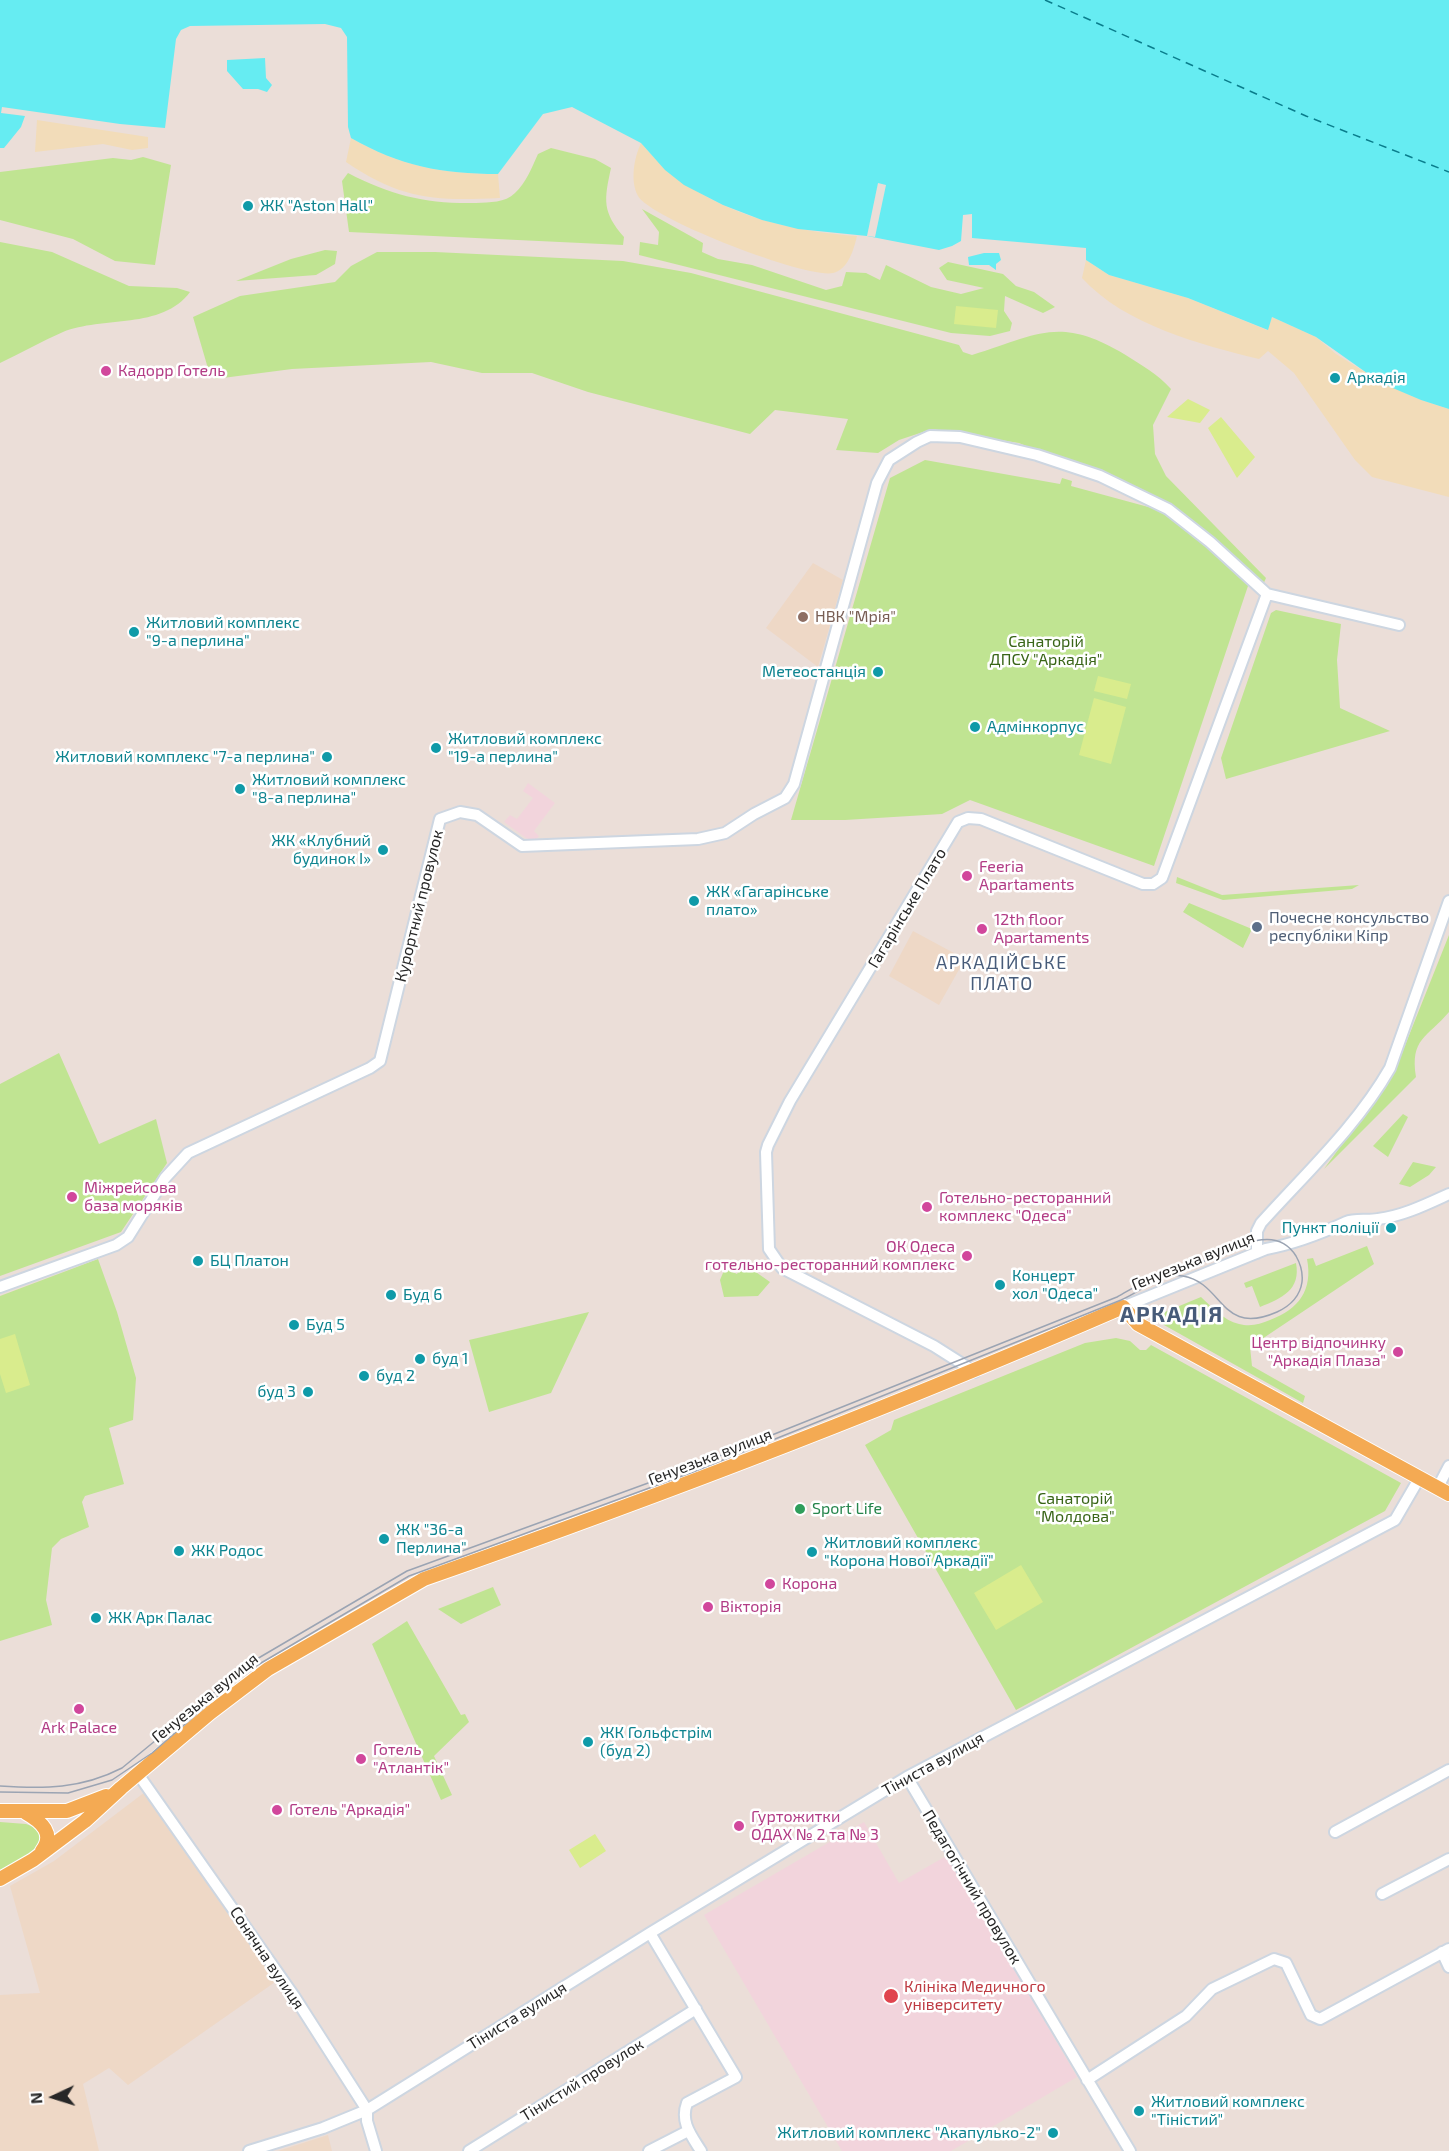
<!DOCTYPE html>
<meta charset="utf-8">
<style>
body{margin:0}
#map{position:relative;width:1449px;height:2151px;overflow:hidden;background:#ebded8;font-family:"Exo 2",sans-serif}
canvas{display:block}
.north{position:absolute;left:24px;top:2067px;width:60px;height:60px;-webkit-text-stroke:4px #fff;paint-order:stroke;rotate:266deg;font-size:16px;font-weight:700;line-height:24px;text-align:center;color:#272727}
.north::after{content:'';display:block;margin:auto;width:21px;height:27px;background:#272727;clip-path:polygon(50% 0,100% 100%,50% 72%,0 100%)}
</style>
<div id="map">
<canvas width="1449" height="2151"></canvas>
<div class="north">N</div>
</div>
<script>
const ctx = document.querySelector('canvas').getContext('2d');
ctx.lineJoin = 'round';
function fill(path, color) { ctx.fillStyle = color; ctx.fill(path, 'evenodd'); }
function trace(path, color, width, dash) { ctx.strokeStyle = color; ctx.lineWidth = width; ctx.lineCap = dash ? 'butt' : 'round'; ctx.setLineDash(dash || []); ctx.stroke(path); }
function label(font, color, halo, rows, align = 'center') {
  ctx.font = font + ' "Exo 2",sans-serif'; ctx.lineWidth = 5; ctx.setLineDash([]); ctx.textBaseline = 'middle'; ctx.strokeStyle = halo; ctx.fillStyle = color; for (const [text, x, y, turn = 0] of rows) {
    ctx.save(); ctx.translate(x, y); ctx.rotate((+turn || 0) * Math.PI / 180); ctx.textAlign = isNaN(turn) ? turn : align; if (halo) ctx.strokeText(text, 0, 0); ctx.fillText(text, 0, 0); ctx.restore();
  }
}
fill(new Path2D(`
 M813 563 843 580 818 667 766 628Z
 M913 931 965 959 939 1005 889 976Z
 M145 1792 278 1980 128 2085 109 2068 83 2084 99 2151H0V1995L40 1993 10 1886 54 1861Z
 M328 2135 332 2151H278Z`), '#eed8c6');
fill(new Path2D(`
 M528 783 555 803 534 831 539 836 533 843 504 822 510 815 517 819 533 798 523 791Z
 M864 1822 899 1883 948 1855 1077 2077 951 2151H842L704 1915Z`), '#f2d4dc');
fill(new Path2D(`
 M551 148 595 159 611 168C604 200 602 212 624 237L623 245 349 232 342 181 348 173C392 196 427 204 476 203 490 202 505 203 515 193 526 183 532 167 538 154Z
 M143 157 171 165 155 265 115 261 73 239 0 220V172L113 158 131 160Z
 M642 209 703 243 702 252 718 259 752 265 826 290 842 286 846 272 866 273 880 280 886 265 931 287 961 294 984 288 947 280 939 268 948 262 1003 274 1016 286 1034 292 1055 307 1043 313 1005 296 1004 311 1012 323 1010 331 990 336 951 333 639 255 640 242 658 245 659 232Z
 M0 242 52 252 129 286 177 288 190 292C162 330 102 316 63 332 42 341 21 353 0 363Z
 M325 250 337 251 335 264 316 275 236 281 291 259Z
 M377 252H435L623 261 691 273 959 345 963 352 972 355C1037 335 1059 315 1124 354 1141 365 1158 374 1171 389L1153 425 1155 454 1166 476 1266 578 1262 587 1171 506 1019 443 932 429 899 440 878 453 836 450 848 419 775 410 750 434 588 392 532 373H482L431 362 292 369 215 379 207 365 193 317 240 296 335 282 351 266Z
 M925 460 1060 484 1062 478 1072 481 1071 486 1152 508 1157 506 1249 583 1154 866 970 800 942 814 845 820H791L890 478Z
 M1276 610 1341 624 1337 660 1340 708 1390 731 1226 779 1221 758 1271 613Z
 M1177 877 1222 895 1359 885 1352 889 1223 900 1176 883Z
 M1189 903 1252 929 1243 948 1183 912Z
 M1449 935V1012C1427 1038 1410 1038 1416 1077L1324 1169 1386 1084 1400 1058Z
 M59 1053 99 1144 156 1119 167 1163 121 1232 0 1276V1084Z
 M1403 1114 1408 1117 1388 1157 1373 1146Z
 M1413 1162 1436 1167 1429 1175 1410 1187 1399 1184Z
 M1367 1246 1374 1264 1250 1347 1252 1366 1305 1396 1303 1403 1164 1325 1155 1316 1201 1297C1213 1308 1223 1320 1239 1324 1251 1327 1260 1324 1270 1320 1299 1309 1313 1290 1307 1259L1313 1258 1316 1266Z
 M98 1259 117 1312 136 1378 133 1420 109 1428 124 1484 85 1496 82 1502 89 1527 61 1539 52 1548 46 1600 52 1625 0 1641V1296Z
 M743 1263 770 1282 758 1296 724 1297 720 1280 725 1268 737 1274Z
 M1296 1263C1301 1290 1282 1298 1260 1307L1252 1286 1246 1288 1244 1283Z
 M589 1312 551 1393 489 1412 469 1340Z
 M1116 1338 1130 1341 1140 1350H1146L1151 1345 1401 1483 1385 1511 1016 1710 865 1445 891 1430 894 1420 1085 1343Z
 M493 1587 501 1605 461 1624 438 1609Z
 M407 1621 461 1715 465 1714 469 1722 434 1756 452 1795 441 1800 372 1644Z
 M0 1822 26 1824 39 1829 42 1842 20 1862 0 1870Z`), '#c0e492');
fill(new Path2D(`
 M37 120 148 137V148L132 150 103 144 35 152Z
 M351 138C400 166 442 174 498 174L500 198C435 201 402 200 346 162Z
 M641 143C696 208 775 230 857 236 854 249 848 270 833 273 807 279 651 219 638 196 630 181 634 158 641 143Z
 M1086 260 1109 275 1188 298 1267 330 1272 317 1316 337 1336 354 1381 382 1421 400 1449 409V497L1372 477 1355 460 1294 373 1268 351 1259 359C1199 344 1125 325 1082 278Z`), '#f2dcb9');
fill(new Path2D(`
 M956 306 998 310 996 328 954 324Z
 M1188 399 1210 410 1200 423 1167 417Z
 M1221 417 1255 457 1237 478 1208 428Z
 M1098 676 1131 684 1127 699 1094 691Z
 M1094 698 1126 707 1111 764 1079 755Z
 M15 1334 30 1385 6 1393 0 1374V1339Z
 M1021 1565 1043 1602 996 1630 974 1593Z
 M595 1834 606 1851 580 1868 569 1850Z`), '#d9ec8d');
fill(new Path2D(`
 M0 0H1449V409L1421 400 1381 383 1316 337 1272 317 1268 330 1188 298 1109 275 1086 260V248L972 238V214L963 215 961 241 952 246 939 250 867 236 798 229 762 220 723 205 684 185 665 170 641 143 572 107 543 114 498 174C442 174 400 166 351 138L348 127 347 37 341 28 325 24 190 26 181 30 176 39 165 128 120 124 2 107 1 113 25 116 21 127 4 148H0Z
 M265 58 266 78 272 85 267 92 258 89H243L227 71V60Z
 M984 253H999L1001 260 996 264V270L989 265H969L968 257Z`), '#66ecf2');
fill(new Path2D(`
 M878 183 886 185 875 237 867 236Z`), '#ebded8');
trace(new Path2D(`
 M1045 0 1306 116 1449 172`), '#0a7d8c', 1.5, [8, 6]);
const minor = new Path2D(`
 M1257 1253V1231L1261 1223C1305 1174 1357 1126 1390 1068L1449 901
 M0 1287 116 1245 128 1237 165 1178 188 1153 370 1068 380 1061 440 819 460 812 477 815 522 846 698 839 725 833 754 814 785 798 794 784 877 483 889 460 917 442 930 436 960 437 1037 455 1100 476 1168 509 1210 542 1267 594 1399 625
 M1123 1307 1266 1249C1294 1244 1320 1234 1346 1222 1355 1218 1368 1221 1378 1219 1403 1216 1427 1204 1449 1194
 M975 1372 934 1346 782 1268 769 1249 766 1152 768 1145 790 1101 958 822 968 818 981 819 1143 884H1153L1162 878 1267 594
 M1438 1487 1449 1466
 M138 1774 294 1996 367 2110V2121L376 2151
 M907 1777 1130 2151
 M1335 1832 1449 1770
 M1382 1894 1449 1859
 M650 1933 736 2077 687 2103C680 2122 691 2135 701 2151
 M1442 1952 1449 1967
 M1087 2080 1186 2016 1212 1989 1274 1959 1286 1963 1311 2015 1320 2019 1449 1949
 M249 2151 323 2128 367 2110 650 1933 907 1777 1395 1520 1420 1477
 M469 2151 696 2009
 M649 2151 688 2131`);
const major = new Path2D(`
 M0 1811H67L106 1796
 M26 1813C42 1822 55 1834 42 1851
 M0 1879 33 1860 85 1821 121 1788 210 1713 268 1669 424 1579C660 1496 893 1407 1123 1307L1138 1324 1449 1494`);
trace(minor, '#cdd6e1', 14);
trace(major, '#fff', 16);
trace(minor, '#fff', 10);
trace(major, '#f4aa53', 14);
trace(new Path2D(`
 M0 1786C44 1789 81 1789 122 1768L250 1663 407 1571 692 1467 1117 1297C1135 1287 1151 1277 1170 1270 1181 1266 1194 1265 1205 1261 1232 1251 1274 1221 1296 1256 1300 1263 1303 1273 1302 1282 1300 1296 1290 1306 1277 1312 1220 1337 1224 1283 1183 1276 1160 1272 1141 1292 1121 1300L693 1472 409 1576 244 1673 152 1753 112 1780 68 1793 0 1792`), '#9ba4b3', 1.5);
for (const [x, y, r, color] of [
 [248,206,6,"#0f9aa8"],
 [106,371,6,"#d1479c"],
 [1335,378,6,"#0f9aa8"],
 [803,617,6,"#8d6e63"],
 [134,632,6,"#0f9aa8"],
 [878,672,6,"#0f9aa8"],
 [975,727,6,"#0f9aa8"],
 [436,748,6,"#0f9aa8"],
 [327,757,6,"#0f9aa8"],
 [240,789,6,"#0f9aa8"],
 [383,850,6,"#0f9aa8"],
 [967,876,6,"#d1479c"],
 [694,901,6,"#0f9aa8"],
 [1257,927,6,"#5c6f8a"],
 [982,929,6,"#d1479c"],
 [72,1197,6,"#d1479c"],
 [927,1207,6,"#d1479c"],
 [1391,1228,6,"#0f9aa8"],
 [967,1256,6,"#d1479c"],
 [198,1261,6,"#0f9aa8"],
 [1000,1285,6,"#0f9aa8"],
 [391,1295,6,"#0f9aa8"],
 [294,1325,6,"#0f9aa8"],
 [1398,1352,6,"#d1479c"],
 [420,1359,6,"#0f9aa8"],
 [364,1376,6,"#0f9aa8"],
 [308,1392,6,"#0f9aa8"],
 [800,1509,6,"#2e9e5b"],
 [384,1539,6,"#0f9aa8"],
 [179,1551,6,"#0f9aa8"],
 [812,1552,6,"#0f9aa8"],
 [770,1584,6,"#d1479c"],
 [708,1607,6,"#d1479c"],
 [96,1618,6,"#0f9aa8"],
 [79,1709,6,"#d1479c"],
 [588,1742,6,"#0f9aa8"],
 [361,1759,6,"#d1479c"],
 [277,1810,6,"#d1479c"],
 [739,1826,6,"#d1479c"],
 [891,1996,8,"#e0444e"],
 [1139,2111,6,"#0f9aa8"],
 [1053,2133,6,"#0f9aa8"]
]) { const dot = new Path2D(); dot.arc(x, y, r, 0, 2 * Math.PI); ctx.fillStyle = color; ctx.fill(dot); trace(dot, '#fff', 2); }
label('16px', '#0d838f', '#fff', [
 ["ЖК \"Aston Hall\"",260,206],
 ["Аркадія",1347,378],
 ["Житловий комплекс",146,623],
 ["\"9-а перлина\"",146,641],
 ["Метеостанція",866,672,"right"],
 ["Адмінкорпус",987,727],
 ["Житловий комплекс",448,739],
 ["\"19-а перлина\"",448,757],
 ["Житловий комплекс \"7-а перлина\"",315,757,"right"],
 ["Житловий комплекс",252,780],
 ["\"8-а перлина\"",252,798],
 ["ЖК «Клубний",371,841,"right"],
 ["будинок I»",371,859,"right"],
 ["ЖК «Гагарінське",706,892],
 ["плато»",706,910],
 ["Пункт поліції",1379,1228,"right"],
 ["БЦ Платон",210,1261],
 ["Концерт",1012,1276],
 ["хол \"Одеса\"",1012,1294],
 ["Буд 6",403,1295],
 ["Буд 5",306,1325],
 ["буд 1",432,1359],
 ["буд 2",376,1376],
 ["буд 3",296,1392,"right"],
 ["ЖК \"36-а",396,1530],
 ["Перлина\"",396,1548],
 ["Житловий комплекс",824,1543],
 ["\"Корона Нової Аркадії\"",824,1561],
 ["ЖК Родос",191,1551],
 ["ЖК Арк Палас",108,1618],
 ["ЖК Гольфстрім",600,1733],
 ["(буд 2)",600,1751],
 ["Житловий комплекс",1151,2102],
 ["\"Тіністий\"",1151,2120],
 ["Житловий комплекс \"Акапулько-2\"",1041,2133,"right"]
], 'left');
label('16px', '#b23c85', '#fff', [
 ["Кадорр Готель",118,371],
 ["Feeria",979,867],
 ["Apartaments",979,885],
 ["12th floor",994,920],
 ["Apartaments",994,938],
 ["Міжрейсова",84,1188],
 ["база моряків",84,1206],
 ["Готельно-ресторанний",939,1198],
 ["комплекс \"Одеса\"",939,1216],
 ["ОК Одеса",955,1247,"right"],
 ["готельно-ресторанний комплекс",955,1265,"right"],
 ["Центр відпочинку",1386,1343,"right"],
 ["\"Аркадія Плаза\"",1386,1361,"right"],
 ["Корона",782,1584],
 ["Вікторія",720,1607],
 ["Ark Palace",79,1728,"center"],
 ["Готель",373,1750],
 ["\"Атлантік\"",373,1768],
 ["Готель \"Аркадія\"",289,1810],
 ["Гуртожитки",751,1817],
 ["ОДАХ № 2 та № 3",751,1835]
], 'left');
label('16px', '#785e54', '#fff', [
 ["НВК \"Мрія\"",815,617]
], 'left');
label('16px', '#396517', '#fff', [
 ["Санаторій",1046,642],
 ["ДПСУ \"Аркадія\"",1046,660],
 ["Санаторій",1075,1499],
 ["\"Молдова\"",1075,1517]
]);
label('16px', '#272727', '#fff', [
 ["Курортний провулок",419,906,-76],
 ["Гагарінське Плато",907,908,-59],
 ["Генуезька вулиця",1193,1261,-22],
 ["Генуезька вулиця",710,1457,-21],
 ["Генуезька вулиця",205,1698,-39],
 ["Тіниста вулиця",933,1764,-29],
 ["Педагогічний провулок",972,1887,59],
 ["Сонячна вулиця",267,1958,56],
 ["Тіниста вулиця",517,2016,-32],
 ["Тінистий провулок",582,2080,-32]
]);
label('16px', '#4e5e75', '#fff', [
 ["Почесне консульство",1269,918],
 ["республіки Кіпр",1269,936]
], 'left');
label('16px', '#27864d', '#fff', [
 ["Sport Life",812,1509]
], 'left');
label('16px', '#be3a42', '#fff', [
 ["Клініка Медичного",904,1987],
 ["університету",904,2005]
], 'left');
ctx.letterSpacing = '1.5px';
label('18px', '#475b79', '#fff', [
 ["АРКАДІЙСЬКЕ",1002,963],
 ["ПЛАТО",1002,984]
]);
ctx.letterSpacing = '0px';
ctx.letterSpacing = '1.5px';
label('bold 22px', '#475b79', '#fff', [
 ["АРКАДІЯ",1172,1315]
]);
ctx.letterSpacing = '0px';
</script>
